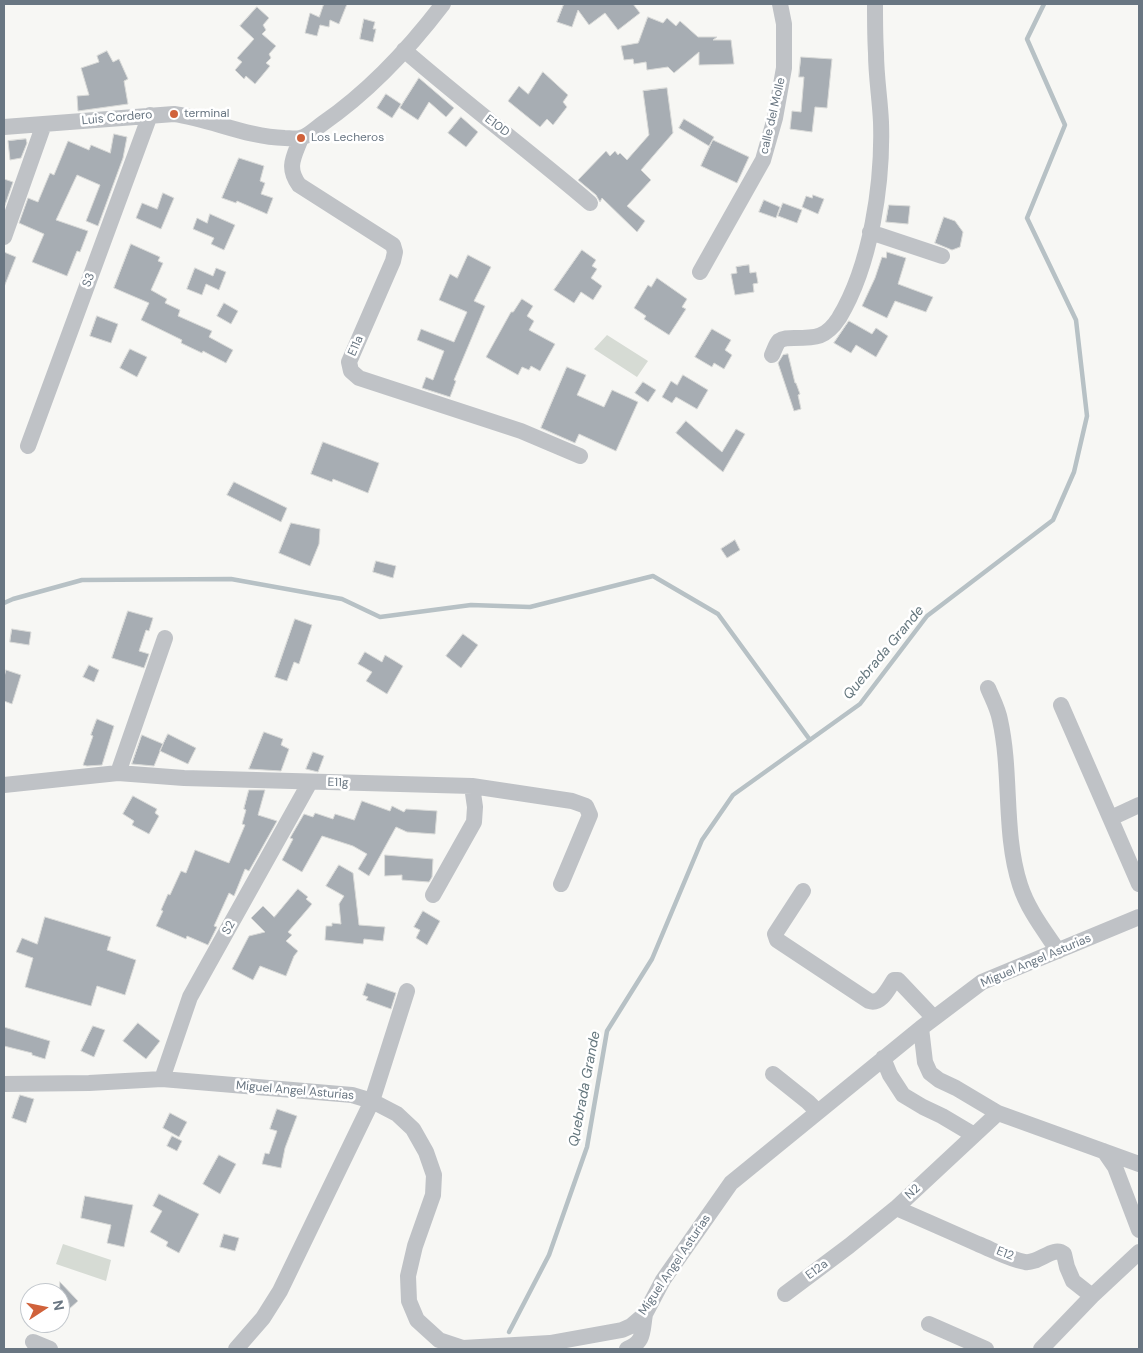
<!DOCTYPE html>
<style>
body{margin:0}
#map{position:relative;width:1143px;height:1353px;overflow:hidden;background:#f7f7f4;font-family:"DM Sans",sans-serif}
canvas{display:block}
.frame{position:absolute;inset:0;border:5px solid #697682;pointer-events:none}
.north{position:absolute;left:20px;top:1283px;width:50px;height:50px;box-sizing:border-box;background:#fff;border:1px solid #c3c8cd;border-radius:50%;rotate:79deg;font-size:14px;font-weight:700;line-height:20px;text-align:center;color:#697682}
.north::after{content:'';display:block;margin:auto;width:18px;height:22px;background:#d0623b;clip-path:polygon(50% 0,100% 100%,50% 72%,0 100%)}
</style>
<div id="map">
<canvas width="1143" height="1353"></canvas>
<div class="frame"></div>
<div class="north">N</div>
</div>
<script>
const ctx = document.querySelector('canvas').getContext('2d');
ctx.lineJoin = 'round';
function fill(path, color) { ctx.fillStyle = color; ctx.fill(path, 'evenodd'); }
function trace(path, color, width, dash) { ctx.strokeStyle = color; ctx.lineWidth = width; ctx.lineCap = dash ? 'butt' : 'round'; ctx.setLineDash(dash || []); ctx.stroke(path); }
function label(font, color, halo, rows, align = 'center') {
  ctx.font = font + ' "DM Sans",sans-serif'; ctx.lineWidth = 5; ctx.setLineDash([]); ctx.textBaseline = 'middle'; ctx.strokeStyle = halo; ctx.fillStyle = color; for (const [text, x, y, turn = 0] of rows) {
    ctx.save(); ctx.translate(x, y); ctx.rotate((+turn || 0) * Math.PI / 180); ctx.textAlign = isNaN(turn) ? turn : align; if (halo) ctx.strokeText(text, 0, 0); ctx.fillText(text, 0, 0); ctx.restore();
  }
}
fill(new Path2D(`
 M607 335 648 361 637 377 594 349Z
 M63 1244 111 1260 106 1281 56 1264Z`), '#d6dbd4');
trace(new Path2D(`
 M4 603 13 599 82 580 231 579 342 599 380 617 471 605 530 607 653 576 718 614 810 740
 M509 1332 549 1255 587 1147 607 1031 652 959 702 840 733 795 860 704 927 616 1053 520 1074 472 1087 416 1076 320 1027 218 1065 125 1027 39 1044 4`), '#b7c1c5', 4.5);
const building = new Path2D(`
 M324 4H347L339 24 330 20 329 27 320 25 317 36 305 33 310 13 319 17Z
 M564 4H633L640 13 618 30 605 13 589 25 578 10 572 27 557 22Z
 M257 7 269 18 263 25 266 30 262 34 276 46 269 54 271 58 266 63 270 66 255 84 246 76 244 79 235 70 242 62 237 58 254 39 240 26Z
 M648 17 663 23 667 18 676 26 680 21 698 37H717L713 40H731L734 64 699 65V52L674 73 668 67 647 70 646 62 634 64 633 59 624 60 621 46 638 43Z
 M364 19 375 22 373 29H376L373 42 360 39Z
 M107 51 113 62 119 59 128 79 124 81 128 104 78 111 77 96 89 95 81 68 99 62 97 56Z
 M801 57 832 59 827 108 815 107 812 132 790 129 792 111 801 112 804 77H799Z
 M543 72 568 95 563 102 567 107 553 125 547 119 540 127 508 101 519 86 528 94Z
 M419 78 454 108 446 117 429 102 418 120 400 108Z
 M667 88 673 133 641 170 651 180 627 206 645 221 637 232 602 198 600 202 596 195 578 180 606 151 610 156 615 151 618 155 620 153 627 160 649 135 643 91Z
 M386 94 401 104 392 118 377 108Z
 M461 117 478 132 466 147 448 133Z
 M684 119 714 137 709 146 679 128Z
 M114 134 127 137 123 158 98 226 86 221 100 185 77 175 56 220 88 231 80 252 77 251 67 276 32 262 44 234 19 223 28 198 38 202 50 173 54 175 68 141 89 150 91 145 110 153Z
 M26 139 27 143 21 158 10 160 8 141Z
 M713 140 749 157 737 183 701 166Z
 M239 158 264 166 260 181 265 183 261 194 273 198 267 214 237 201 236 203 222 198Z
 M4 179 13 182 4 208Z
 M163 193 174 198 161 229 136 218 142 203 157 209Z
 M813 195 824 199 818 214 802 207 806 196 812 198Z
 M764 200 780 207 776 218 759 212Z
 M783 203 802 210 797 223 778 216Z
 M889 205 910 206 908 224 886 222Z
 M210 214 235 225 224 250 211 244 214 238 193 229 197 218 207 223Z
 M944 217 955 221 963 232 960 247 952 250 935 243Z
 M131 244 160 257 158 261 163 263 151 290 167 299 165 303 180 310 178 316 212 331 209 337 233 350 226 363 203 351 202 353 181 343 182 340 141 320 149 303 114 288Z
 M582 250 596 260 592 266 597 269 591 278 602 286 593 300 581 292 574 303 554 290Z
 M4 252 16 257 4 287Z
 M887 252 906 258 898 284 933 297 926 312 895 301 887 318 862 306 875 278 882 257 886 258Z
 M468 255 491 267 474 301 485 306 454 380 456 381 450 397 422 388 426 377 433 380 444 351 417 340 421 329 454 342 467 312 439 300 450 274 457 278Z
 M749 265 750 273 756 272 758 283 753 284 754 292 735 295 731 274 737 273 736 267Z
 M195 268 213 276 216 268 226 272 219 290 206 284 202 295 187 289Z
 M657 278 687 299 682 307 686 309 669 335 644 319 646 316 634 308 648 285 651 287Z
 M522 299 533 306 527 316 534 321 529 330 555 344 540 371 531 366 529 370 522 367 518 375 486 357 511 312H513Z
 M224 303 238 311 231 324 217 316Z
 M97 316 118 324 111 343 90 336Z
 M849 321 872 334 876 328 888 336 876 357 856 345 851 353 834 343Z
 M712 329 731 340 725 350 732 355 724 369 714 363 712 367 695 357Z
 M130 349 147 357 137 377 120 368Z
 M788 354 795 383H796L800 394 798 395 801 409 794 411 778 363 783 355Z
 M567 367 586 375 577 395 604 407 612 390 638 402 616 451 579 434 575 443 541 428Z
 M683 375 708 390 697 409 676 397 672 403 662 397 671 381 677 385Z
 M643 382 656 390 648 402 635 393Z
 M686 421 722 452 736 429 745 434 723 472 676 433Z
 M323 442 379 463 368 493 333 479 332 482 311 474Z
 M234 482 287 508 281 522 227 495Z
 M291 523 320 529 319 544 310 566 279 553Z
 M735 540 740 550 727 558 721 549Z
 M376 561 396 566 393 578 373 572Z
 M128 611 153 618 149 631 146 630 139 651 149 654 144 668 112 658Z
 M295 619 312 625 299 664 294 662 287 681 275 677Z
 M12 629 31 632 29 645 10 642Z
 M463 634 478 645 461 668 446 656Z
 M365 652 382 662 385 655 403 666 387 694 366 681 372 672 358 664Z
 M89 665 99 670 94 682 83 677Z
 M6 670 21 675 12 704 4 701V678Z
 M97 719 114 726 102 765 87 766 83 765 93 736 91 735Z
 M264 732 283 739 281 745 289 749 281 771 249 769Z
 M168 734 196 748 188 764 160 751Z
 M142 735 163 744 154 766 132 764Z
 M313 752 324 756 318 772 306 769Z
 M249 790H265L258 815 277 821 249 871 245 869 234 896 229 893 214 926 217 927 208 945 187 936 186 939 156 926 163 911 161 910 168 894 170 895 181 871 186 873 195 850 229 863 245 825 242 824 246 810 244 809Z
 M133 796 157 809 155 813 159 816 149 834 132 825 134 821 123 814Z
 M362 801 390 811 392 806 404 812 406 809 437 811 435 834 407 832 396 827 369 876 358 869 367 854 353 846 322 836 302 872 282 860 293 839 290 838 304 814 313 817 315 813 333 819 335 814 354 820Z
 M385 855 433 859 432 877 429 882 402 880V875L385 876Z
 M339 865 353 873 359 925 385 927 383 941 364 939 363 944 325 940 326 926H332V923L341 924 339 904 344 896 326 886Z
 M298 889 308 897 306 899 312 904 288 932 292 935 286 941 298 951 294 956 286 976 260 966 253 980 232 969 249 936 265 932 251 918 263 906 274 917Z
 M423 911 440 921 427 945 416 938 420 930 414 927Z
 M45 917 111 937 107 950 136 960 125 995 97 986 91 1006 25 987 33 958 16 952 22 938 37 944Z
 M367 983 396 993 391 1009 366 1000 368 997 363 995Z
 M138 1023 160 1041 146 1059 123 1041Z
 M93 1026 105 1030 94 1057 81 1051Z
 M4 1027 50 1041 45 1059 32 1055V1053L4 1046Z
 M20 1095 34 1099 26 1123 12 1118Z
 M277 1109 297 1116 285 1148 281 1168 262 1164 265 1153 269 1154 277 1131 270 1129Z
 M170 1113 187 1122 179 1137 163 1128Z
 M172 1136 182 1141 177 1151 167 1146Z
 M219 1155 236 1164 220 1194 203 1184Z
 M159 1194 199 1214 179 1253 166 1246 168 1242 150 1232 162 1211 153 1206Z
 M85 1196 133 1205 124 1247 107 1243 111 1225 81 1218Z
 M224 1234 239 1238 235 1251 220 1247Z
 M60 1282 78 1301 68 1310 60 1301Z`);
fill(building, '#a7adb3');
trace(building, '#d8d9d7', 1);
trace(new Path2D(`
 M404 50C465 103 529 151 590 203
 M4 127 174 114C211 119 246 137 285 138 289 138 295 139 300 138 307 137 316 128 322 124 370 91 408 50 443 4
 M301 138C294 157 286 167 299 185L393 245 395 252 393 261 349 362 351 371 359 378 521 431 580 456
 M870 232 942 256
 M4 237 44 124
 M700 272 763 160 775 118 784 68V24L780 4
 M772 355C774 351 776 344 779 341 783 338 788 338 794 338 816 338 826 338 839 318 871 265 883 183 881 122 880 99 876 76 876 53 875 37 875 20 875 4
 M28 446 150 115
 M988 688C992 698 998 709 1000 720 1012 774 1003 832 1020 885 1028 910 1044 930 1058 951
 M1061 705 1139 884
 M118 773 165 638
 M4 785 118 773 184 778 472 786 572 801 586 806 590 815 561 884
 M1111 818 1139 805
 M803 891 775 934 777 940 869 1001C881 1005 888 989 894 980H898L934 1018
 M433 895 474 822 475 807 472 786
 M921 1028 925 1062 930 1073 939 1080 956 1088 998 1113 1139 1164
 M883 1058 890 1075 903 1095 923 1107 942 1116 974 1135
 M773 1074 808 1102 818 1112
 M162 1079 190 997 310 782
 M4 1084 89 1083 162 1079 352 1095 372 1101 397 1114 413 1129 426 1152 434 1175 433 1195 415 1246 408 1276 409 1301 417 1320 439 1340 463 1348 550 1343 622 1330 631 1326 645 1314 663 1280 731 1183 921 1028 982 982 1139 917
 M1104 1151 1115 1167 1139 1230
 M896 1208C924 1220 951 1232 978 1244 993 1250 1009 1259 1025 1262 1039 1264 1053 1245 1064 1254L1067 1267 1073 1281 1092 1296
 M785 1294 849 1246 896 1208 998 1113
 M929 1324 986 1349
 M33 1342 50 1349
 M236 1349 263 1318 280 1291 372 1101 407 991
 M627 1349C645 1342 642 1331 645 1314
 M1041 1349 1092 1296 1139 1252`), '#bfc2c6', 16);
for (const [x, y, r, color] of [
 [174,114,5,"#d0623b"],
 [301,138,5,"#d0623b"]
]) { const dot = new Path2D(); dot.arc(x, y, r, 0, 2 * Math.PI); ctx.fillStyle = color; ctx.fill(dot); trace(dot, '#fff', 2); }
label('12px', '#697682', '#fff', [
 ["terminal",184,114],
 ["Los Lecheros",311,138]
], 'left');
label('12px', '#697682', '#fff', [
 ["calle del Molle",773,116,-77],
 ["Luis Cordero",117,118,-5],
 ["E10D",497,126,37],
 ["S3",89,280,-70],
 ["E11a",356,346,-66],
 ["E11g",338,783,1],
 ["S2",229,928,-61],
 ["Miguel Angel Asturias",1036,961,-23],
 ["Miguel Angel Asturias",295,1091,5],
 ["N2",913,1192,-43],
 ["E12",1005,1254,21],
 ["Miguel Angel Asturias",675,1265,-56],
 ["E12a",817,1270,-36]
]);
label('italic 14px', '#65777e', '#fff', [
 ["Quebrada Grande",884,653,-50],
 ["Quebrada Grande",585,1089,-79]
]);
</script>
